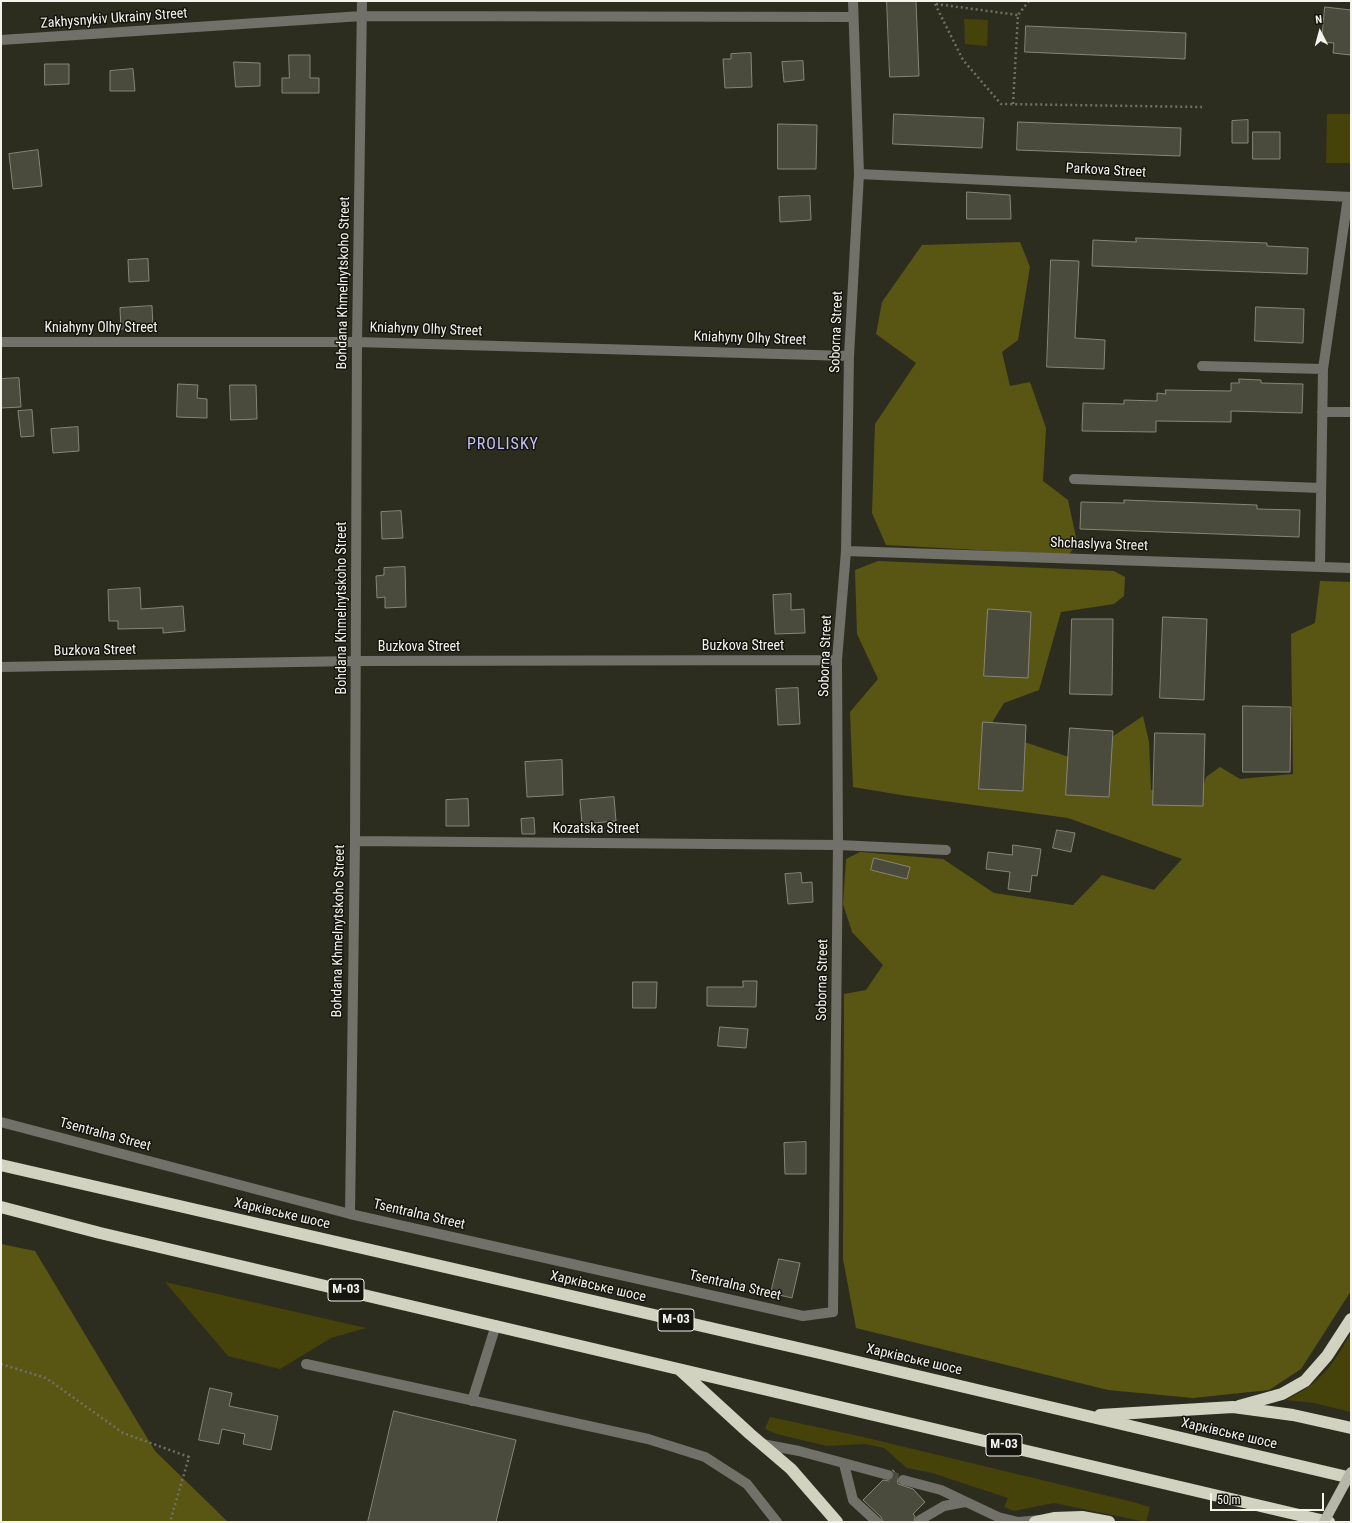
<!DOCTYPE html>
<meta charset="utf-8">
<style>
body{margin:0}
#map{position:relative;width:1352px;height:1523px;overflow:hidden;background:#2d2d1f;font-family:"Roboto Condensed",sans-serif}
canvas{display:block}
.frame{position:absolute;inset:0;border:2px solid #f4f4ec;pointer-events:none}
.north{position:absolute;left:1300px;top:12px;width:40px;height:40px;-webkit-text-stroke:3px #15150f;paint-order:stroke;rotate:354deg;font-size:11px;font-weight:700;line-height:16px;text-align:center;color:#f4f4ec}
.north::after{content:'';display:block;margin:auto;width:14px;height:18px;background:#f4f4ec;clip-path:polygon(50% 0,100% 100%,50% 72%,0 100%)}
.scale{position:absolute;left:1210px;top:1493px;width:114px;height:18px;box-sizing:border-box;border:2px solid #f4f4ec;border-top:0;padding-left:5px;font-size:12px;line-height:14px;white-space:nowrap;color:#f4f4ec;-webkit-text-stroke:3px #15150f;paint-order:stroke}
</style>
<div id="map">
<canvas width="1352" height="1523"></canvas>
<div class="frame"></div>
<div class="north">N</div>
<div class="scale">50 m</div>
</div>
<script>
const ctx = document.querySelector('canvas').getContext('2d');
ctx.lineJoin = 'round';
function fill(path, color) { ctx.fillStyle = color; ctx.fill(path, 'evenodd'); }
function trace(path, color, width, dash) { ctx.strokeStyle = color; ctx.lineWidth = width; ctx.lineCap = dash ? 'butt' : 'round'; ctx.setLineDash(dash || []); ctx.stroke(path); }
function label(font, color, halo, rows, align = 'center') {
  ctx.font = font + ' "Roboto Condensed",sans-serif'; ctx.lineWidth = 3; ctx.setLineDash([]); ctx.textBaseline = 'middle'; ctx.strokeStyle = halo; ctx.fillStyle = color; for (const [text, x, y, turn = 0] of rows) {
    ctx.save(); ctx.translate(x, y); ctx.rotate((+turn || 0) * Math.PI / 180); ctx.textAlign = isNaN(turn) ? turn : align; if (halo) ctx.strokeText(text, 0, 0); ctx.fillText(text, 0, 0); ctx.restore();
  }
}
fill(new Path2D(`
 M964 19 988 20 987 46 965 44Z
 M1327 114H1351V163H1326Z
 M165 1282 366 1328 331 1338 280 1369 228 1356Z
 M1351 1333V1412L1314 1403 1286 1400C1298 1393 1311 1387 1320 1377 1333 1365 1342 1348 1351 1333Z
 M770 1417 859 1436 1133 1502 1150 1507 1146 1522 1054 1503 1014 1511 1004 1507 1008 1498 932 1473 907 1468 884 1448 865 1444 827 1446 777 1434 765 1429Z`), '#45420a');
fill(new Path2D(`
 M1020 242 1030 267 1018 340 1002 352 1010 386 1030 382 1046 428 1043 481 1068 500 1077 542 1069 555 886 545 872 513 875 424 916 363 876 334 882 302 922 245Z
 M878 561 1114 571 1125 577 1124 596 1114 604 1061 612 1039 690 1004 703 982 739 1027 743 1099 767 1106 741 1143 716 1149 742 1151 790 1202 791 1206 777 1220 767 1240 779 1293 774 1291 634 1315 623 1320 581 1351 582V1291L1301 1369 1269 1390 1193 1398 1108 1390 856 1328 843 1259 844 994 866 990 883 965 852 932 843 904 846 859 860 852 943 859 994 893 1073 905 1102 875 1154 890 1182 859 1068 818 901 795 853 787 850 712 878 679 857 634 855 570Z
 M1 1244 35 1251 155 1451 228 1522H1Z`), '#595614');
const building = new Path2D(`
 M887 1H916L919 76 890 77Z
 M1325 7 1351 10V55L1333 53 1334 43 1322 42Z
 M1026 26 1186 33 1185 59 1025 52Z
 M751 53 752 87 725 88 723 59H731V54Z
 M289 55H310V78H319V93H282V78H289Z
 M803 61 804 80 784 82 782 62Z
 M234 62 260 63V86L236 87Z
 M45 64H69V84L45 85Z
 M133 69 135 91H110V71Z
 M894 114 984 118 982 148 893 144Z
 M1248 120V143H1232V121Z
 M1018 122 1181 128 1180 156 1017 150Z
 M778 124 817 125 816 169H778Z
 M1253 132H1280V159H1253Z
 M38 150 42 186 13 189 9 154Z
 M967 192 1010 195 1011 219H967Z
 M810 196 811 220 780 222 779 197Z
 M1136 238 1267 243V246L1308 248 1307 274 1092 266 1093 240 1136 242Z
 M148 259 149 281 129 282 128 260Z
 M1051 260 1079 261 1075 338 1105 340 1104 369 1047 367Z
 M152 306 153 327 121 329 120 308Z
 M1256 307 1304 309 1303 343 1255 341Z
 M19 378 21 407 1 408V379Z
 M1239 379 1261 380V383L1303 384 1302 413 1231 411V422L1156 421V432L1082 431 1083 403 1124 404V400L1157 401V393L1166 394 1165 390 1231 391V383H1239Z
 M178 384 198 385 197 398 207 399V418L177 417Z
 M230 385H256L257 419 231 420Z
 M32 410 34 436 21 437 18 411Z
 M78 427 79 451 53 453 51 429Z
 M1124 500 1257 505V509L1300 510 1299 537 1080 529 1081 502 1124 503Z
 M401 511 403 538 382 539 381 512Z
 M405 567 406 607 385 608V597L377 598 376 576 384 575V568Z
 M140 588 141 609 183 606 185 631 163 633V628L118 629V621H109L108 590Z
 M791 594V610L804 609 805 633 775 634 773 595Z
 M988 609 1031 612 1028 678 984 676Z
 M1163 617 1207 619 1204 700 1160 698Z
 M1072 619H1113L1112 695 1070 694Z
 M798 688 800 724 778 725 776 689Z
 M1243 706 1291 707 1290 772H1243Z
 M983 722 1026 725 1023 791 979 789Z
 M1070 728 1113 731 1109 797 1066 795Z
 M1155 733 1205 734 1203 806 1153 805Z
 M562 760 563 795 527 797 525 762Z
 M614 797 616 821 582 824 580 800Z
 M468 799 469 826H446V800Z
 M534 818 535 834H522L521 819Z
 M1057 830 1075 833 1071 852 1053 848Z
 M1013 845 1041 849 1037 876 1032 875 1030 892 1008 889 1010 872 986 869 988 852 1012 855Z
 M874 858 910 867 907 879 871 870Z
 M801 873 802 883 812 882 813 902 788 904 785 874Z
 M743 981H757L756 1007 707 1006V987H743Z
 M633 982H657L656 1008H633Z
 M720 1027 748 1029 746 1048 718 1046Z
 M806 1142V1174H785L784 1143Z
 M779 1259 800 1263 792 1298 771 1293Z
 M210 1388 232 1393 229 1406 278 1416 271 1450 243 1444 245 1434 222 1429 219 1444 199 1440Z
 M394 1411 516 1440 496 1522H368Z
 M893 1470 898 1476 897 1479 898 1484 913 1489 925 1502 913 1514 915 1516 914 1522H883L881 1517 863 1500 883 1480 889 1481 893 1479 894 1474Z`);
fill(building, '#4b4b3d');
trace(building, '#868676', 1);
trace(new Path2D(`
 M888 1475 903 1480`), '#4b4b3e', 10, [10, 5]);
trace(new Path2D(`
 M935 4 963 60 1001 104 1202 107
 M936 4 1018 15
 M1013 104 1018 15 1029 1
 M1 1364 46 1378 123 1433 189 1457 170 1522`), '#707064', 2.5, [2, 3]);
trace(new Path2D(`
 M1 40 362 16 853 17
 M859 174 1351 197
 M1 342H357L849 356
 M1202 366 1323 369
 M1322 412H1351
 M1074 479 1321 488
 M846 551 1351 568
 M1320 566 1323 369 1348 197
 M1 667 355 661 837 660
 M355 841 838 845 946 850
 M1 1122 350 1214 803 1316 833 1312 838 845 837 660 846 551 849 356 859 174 853 1
 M350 1214 355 841 357 342 362 1
 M306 1364 648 1439 705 1457 747 1484 777 1522
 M472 1401 496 1325
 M762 1444 799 1451 888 1475
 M844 1464 853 1500 877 1522
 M903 1480 941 1490 998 1517 1018 1522 1041 1520
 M920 1520 944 1506 965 1502`), '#71716a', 10);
trace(new Path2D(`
 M1 1165 824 1354 1351 1478
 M1 1207 100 1233 1329 1522
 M680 1370 750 1434 791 1469 837 1522
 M1239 1406 1282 1394 1305 1381 1327 1356 1351 1319
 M1100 1415 1233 1407 1293 1415 1351 1428
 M1035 1522 1054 1518 1082 1517 1109 1522`), '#d2d2c1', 12);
trace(new Path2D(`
 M1324 1522 1351 1472`), '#b7b7a9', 10);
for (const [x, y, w] of [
 [346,1290,36],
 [676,1320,36],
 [1004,1445,36]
]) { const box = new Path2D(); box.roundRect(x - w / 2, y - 11, w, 22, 3); ctx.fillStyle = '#15150f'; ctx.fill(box); trace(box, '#f4f4ec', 1); }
label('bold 13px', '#f4f4ec', null, [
 ["М-03",346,1290],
 ["М-03",676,1320],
 ["М-03",1004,1445]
]);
label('14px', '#f4f4ec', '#15150f', [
 ["Zakhysnykiv Ukrainy Street",114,19,-4],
 ["Parkova Street",1106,171,3],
 ["Bohdana Khmelnytskoho Street",344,283,-89],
 ["Kniahyny Olhy Street",101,328],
 ["Kniahyny Olhy Street",426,330,2],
 ["Soborna Street",837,332,-88],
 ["Kniahyny Olhy Street",750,339,2],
 ["Shchaslyva Street",1099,545,2],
 ["Bohdana Khmelnytskoho Street",342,608,-90],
 ["Buzkova Street",743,646],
 ["Buzkova Street",419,647],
 ["Buzkova Street",95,651,-1],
 ["Soborna Street",826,656,-88],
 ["Kozatska Street",596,829],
 ["Bohdana Khmelnytskoho Street",339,931,-89],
 ["Soborna Street",823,980,-89],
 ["Tsentralna Street",105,1135,15],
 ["Харківське шосе",282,1214,13],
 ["Tsentralna Street",419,1215,13],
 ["Tsentralna Street",735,1286,13],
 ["Харківське шосе",598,1287,13],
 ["Харківське шосе",914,1360,13],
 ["Харківське шосе",1229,1434,13]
]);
ctx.letterSpacing = '1px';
label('16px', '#c6c4fe', '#15150f', [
 ["PROLISKY",503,445]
]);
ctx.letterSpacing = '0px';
</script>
